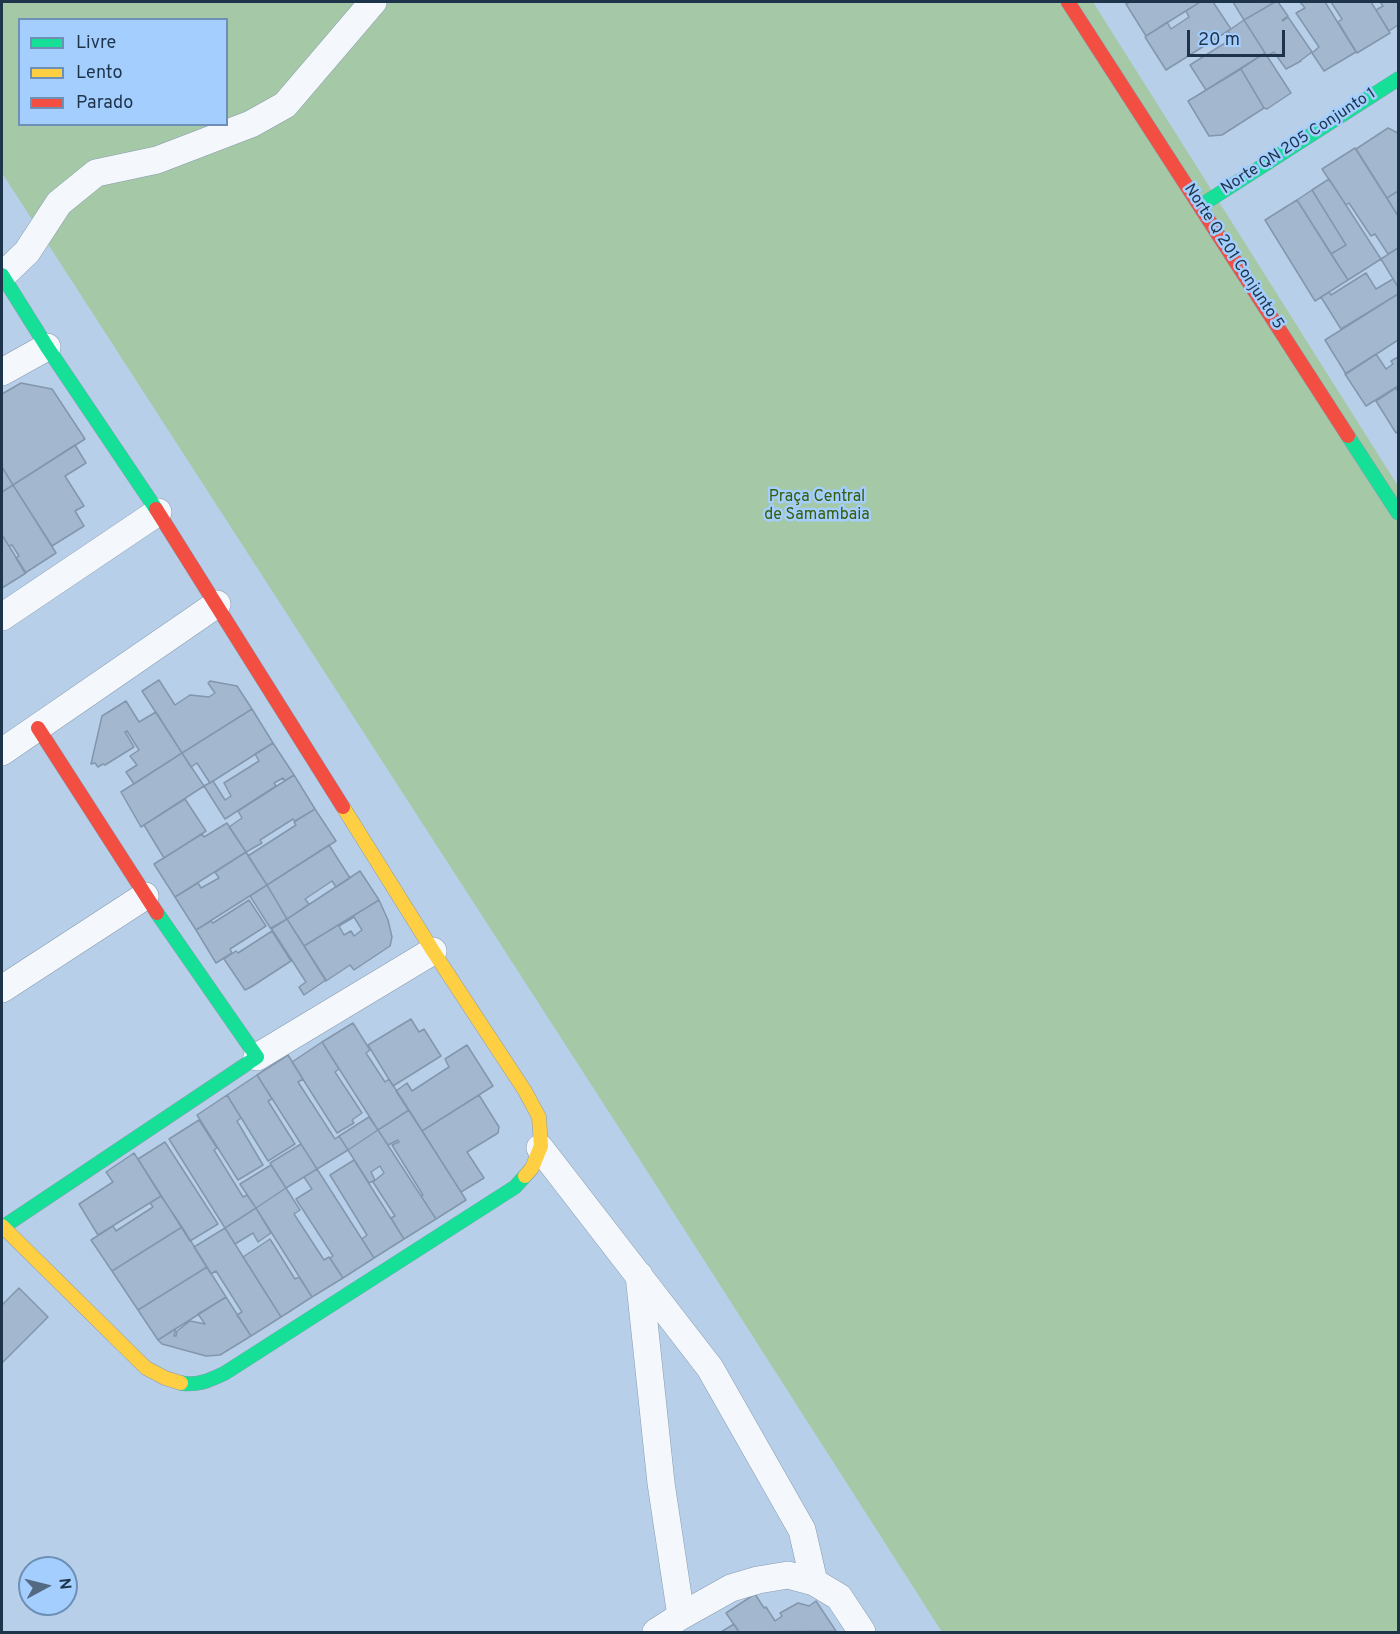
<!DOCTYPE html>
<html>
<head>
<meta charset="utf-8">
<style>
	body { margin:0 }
	#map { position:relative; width:1400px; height:1634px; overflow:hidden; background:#b8cfe9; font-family:Overpass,sans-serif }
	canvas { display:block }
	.frame { position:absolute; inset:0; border:3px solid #1e344b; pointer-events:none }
	.legend { position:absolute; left:18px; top:18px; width:210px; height:108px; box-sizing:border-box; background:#a3cefe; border:2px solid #6e90b6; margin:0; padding:8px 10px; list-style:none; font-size:18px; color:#1e344b }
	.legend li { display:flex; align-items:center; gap:12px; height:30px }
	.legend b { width:30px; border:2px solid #6e90b6 }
	.north { position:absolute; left:18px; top:1556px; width:60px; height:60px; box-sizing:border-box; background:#a3cefe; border:2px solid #6e90b6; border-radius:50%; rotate:83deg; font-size:16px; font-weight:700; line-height:24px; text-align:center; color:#1e344b }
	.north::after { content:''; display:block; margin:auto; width:21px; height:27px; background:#546a82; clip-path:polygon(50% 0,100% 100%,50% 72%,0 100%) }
	.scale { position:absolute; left:1187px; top:30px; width:98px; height:27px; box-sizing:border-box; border:3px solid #1e344b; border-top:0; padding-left:8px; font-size:18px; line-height:21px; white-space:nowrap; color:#1e344b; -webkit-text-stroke:4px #a3cefe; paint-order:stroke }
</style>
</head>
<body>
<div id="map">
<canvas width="1400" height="1634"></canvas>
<div class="frame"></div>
<ul class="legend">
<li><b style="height:8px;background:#16e098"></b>Livre</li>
<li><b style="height:8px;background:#ffcf43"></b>Lento</li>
<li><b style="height:8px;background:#f24e42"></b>Parado</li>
</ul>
<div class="north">N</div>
<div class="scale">20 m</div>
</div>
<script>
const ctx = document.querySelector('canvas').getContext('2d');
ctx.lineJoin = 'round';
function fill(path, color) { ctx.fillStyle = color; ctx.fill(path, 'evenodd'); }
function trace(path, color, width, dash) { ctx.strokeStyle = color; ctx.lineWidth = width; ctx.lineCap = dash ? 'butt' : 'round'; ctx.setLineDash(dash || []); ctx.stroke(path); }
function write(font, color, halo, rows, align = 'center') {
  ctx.font = font + ' Overpass,sans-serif'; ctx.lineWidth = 5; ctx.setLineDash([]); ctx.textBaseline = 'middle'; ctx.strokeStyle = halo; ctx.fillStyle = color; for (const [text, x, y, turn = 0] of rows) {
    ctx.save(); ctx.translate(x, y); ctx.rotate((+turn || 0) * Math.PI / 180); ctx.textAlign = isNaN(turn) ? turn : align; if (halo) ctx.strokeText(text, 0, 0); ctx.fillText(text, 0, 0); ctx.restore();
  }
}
const green = new Path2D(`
	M2,2H1093L1398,486V1632H942L638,1157L2,173ZM20,20H226V124H20Z`);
const building = new Path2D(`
	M1130,2H1200L1146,36L1126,4Z
	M1200,2H1213L1231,29L1166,70L1145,37L1167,22L1171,29L1189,17L1186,11Z
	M1233,2H1275L1244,20Z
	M1275,2H1278L1288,16L1282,20L1283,21L1288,17L1312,52L1300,61H1301L1286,69L1274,52L1267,56L1244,20Z
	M1300,2H1325L1356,52L1324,71L1312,53L1319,47L1296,13L1305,8Z
	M1331,2H1371L1390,33L1357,53L1338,22L1342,19Z
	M1380,2H1398V25L1389,31L1376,10L1383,6Z
	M1244,20L1265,53L1206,90L1190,65L1233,38L1228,31Z
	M1265,53L1291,93L1267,109L1264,108L1241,69Z
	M1241,69L1264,108L1222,135L1209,136L1188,101Z
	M1388,128L1398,133V191L1387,198L1356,149Z
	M1355,148L1398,216V248L1388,254L1375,234L1371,236L1349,203L1346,205L1322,169Z
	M1329,179L1381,259L1348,280L1331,254L1346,245L1312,190Z
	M1312,190L1346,245L1331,254L1297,200Z
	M1398,191V216L1387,198Z
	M1297,200L1348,280L1315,301L1265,220Z
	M1398,248V287L1381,259Z
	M1366,273L1376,289L1393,279L1398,287V294L1341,329L1321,297L1329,292L1331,295Z
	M1398,294V340L1346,374L1325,340Z
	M1376,354L1386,369L1393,364L1391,361L1398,357V386L1366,406L1345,374Z
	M21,383L52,389L85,439L13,485L2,467V394Z
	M1396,388L1398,392V431L1396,433L1376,401Z
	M75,445L86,463L65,476L84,506L75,511L84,526L52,546L13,485Z
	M2,467L13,485L2,492Z
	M13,485L56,553L25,573L16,558L19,556L12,545L9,546L2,535V492Z
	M2,535L26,573L2,588Z
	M159,680L175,705L190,695L209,697L215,693L208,683L210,681L237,686L252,709L182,753L142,691Z
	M126,701L139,722L156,712L182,753L134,784L126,772L137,765L130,756L139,750L127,731L125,732L134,747L105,765L103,764L98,767L95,763L91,764L102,716Z
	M252,709L273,743L210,783L197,763L191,767L182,753Z
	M273,743L294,775L285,781L283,778L274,783L276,786L225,819L204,786L213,781L225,800L231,796L224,783L259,761L255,754Z
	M182,753L204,786L141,827L121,792Z
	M294,775L315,809L295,821L293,819L260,840L262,843L246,852L229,827L242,818L238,811Z
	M185,799L206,831L164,858L144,825Z
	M315,809L336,841L267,885L248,856L296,825L294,822Z
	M227,823L246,852L175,897L154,864L202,834L204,837Z
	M329,845L350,878L336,887L332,881L305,899L309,904L287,919L267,885Z
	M246,852L267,885L196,930L175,897L198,883L201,888L219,878L215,872Z
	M360,871L379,900L304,946L287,919Z
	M267,885L287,919L271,929L250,896Z
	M249,900L266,926L230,949L232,953L216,963L196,930L211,921L213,923Z
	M379,900L388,920L392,937L390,946L354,970L350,965L326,981L304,946ZM354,917L362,930L354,936L351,931L344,935L339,926Z
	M287,919L326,980L304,995L299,987L306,982L271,928Z
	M272,931L291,961L251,987L245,990L224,959L236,951L238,953Z
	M411,1019L419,1032L424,1029L441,1056L393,1086L368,1045Z
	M353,1023L370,1050L366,1053L385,1082L389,1079L409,1110L378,1130L322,1042Z
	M322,1042L339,1069L335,1072L362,1113L352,1120L354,1123L337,1133L292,1062Z
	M467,1045L493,1086L422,1131L396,1091L407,1083L412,1091L449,1067L445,1059Z
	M288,1055L303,1079L298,1082L335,1139L339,1136L348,1150L317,1169L257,1075Z
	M257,1075L272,1099L268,1101L295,1144L268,1161L227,1095Z
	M227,1095L241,1118L237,1121L263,1165L238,1180L197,1115Z
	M479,1095L499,1127L498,1133L467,1152L484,1178L461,1192L422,1131Z
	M409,1110L466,1200L436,1219L421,1196L423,1195L392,1145L399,1142L398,1140L388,1145L378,1130Z
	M369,1117L378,1130L348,1150L339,1136Z
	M199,1120L217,1148L214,1150L243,1197L247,1195L256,1208L225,1228L169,1139Z
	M378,1130L436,1219L404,1239L391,1218L395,1216L373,1182L384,1173L380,1166L371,1172L375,1180L369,1183L348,1150Z
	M165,1142L218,1224L190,1241L138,1159Z
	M301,1144L317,1169L286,1188L270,1163Z
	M134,1153L161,1196L98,1235L79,1204L113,1182L106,1172Z
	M354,1160L404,1239L374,1258L362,1239L367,1235L330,1175Z
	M271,1165L286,1188L256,1208L240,1184Z
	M317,1169L374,1258L343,1278L330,1258L333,1256L296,1199L312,1189L304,1177Z
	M286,1188L300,1210L294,1214L324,1260L329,1257L343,1278L312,1297L256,1208Z
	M161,1196L182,1227L112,1271L91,1240L113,1226L116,1231L153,1207L150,1203Z
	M256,1208L271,1233L258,1242L253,1233L235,1244L225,1228Z
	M182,1227L207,1267L138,1310L112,1271Z
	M225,1228L281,1317L251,1336L237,1315L242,1312L216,1271L211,1274L194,1247Z
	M270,1239L295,1279L299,1277L312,1297L281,1317L243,1257Z
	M207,1267L226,1297L158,1340L138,1310Z
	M19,1288L48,1317L2,1363V1305Z
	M226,1297L251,1336L220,1355L206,1356L162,1344L158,1340L176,1328L174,1336H176L177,1331L190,1321L205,1324L198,1314Z
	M755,1594L764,1608L766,1607L775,1621L782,1616L780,1613L798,1603L809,1606L816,1601L836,1631L739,1632L726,1613Z
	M734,1624L739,1632H721Z`);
const street = new Path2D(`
	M2,276L27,252L59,203L96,173L157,160L251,124L285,105L373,2
	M2,372L47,347
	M2,617L158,512
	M2,752L217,604
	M2,989L145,896
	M257,1057L433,951
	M540,1148L710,1368L802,1530L814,1582
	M639,1275L661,1483L681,1616
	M656,1632L681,1616L731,1588L758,1580L788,1575L814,1582L839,1597L862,1632`);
const fast = new Path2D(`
	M1200,206L1398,79
	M2,275L47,347L156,509
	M1348,436L1398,513
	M3,1227L257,1057L157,913
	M181,1383C198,1386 210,1380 225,1373L515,1187L525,1176`);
const slow = new Path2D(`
	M343,807L433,951L525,1091L539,1117L541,1146L532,1168L525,1176
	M2,1226L146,1368L165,1378L181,1383`);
const jam = new Path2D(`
	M1068,2L1348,436
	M156,509L343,807
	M38,728L157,913`);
const streetNames = [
	["Norte QN 205 Conjunto 1",1299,142,-33],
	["Norte Q 201 Conjunto 5",1233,257,57]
];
const parkNames = [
	["Praça Central",817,498],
	["de Samambaia",817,516]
];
fill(green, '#a5c8a6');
fill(building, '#a3b8cf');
trace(building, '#8296ac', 1.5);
trace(street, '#879bb1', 28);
trace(fast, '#879bb1', 15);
trace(slow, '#879bb1', 15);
trace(jam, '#879bb1', 15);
trace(street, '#f4f8fc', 27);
trace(fast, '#16e098', 14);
trace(slow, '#ffcf43', 14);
trace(jam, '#f24e42', 14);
write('16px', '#1e344b', '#a3cefe', streetNames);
write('16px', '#375d03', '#a3cefe', parkNames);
</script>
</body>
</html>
